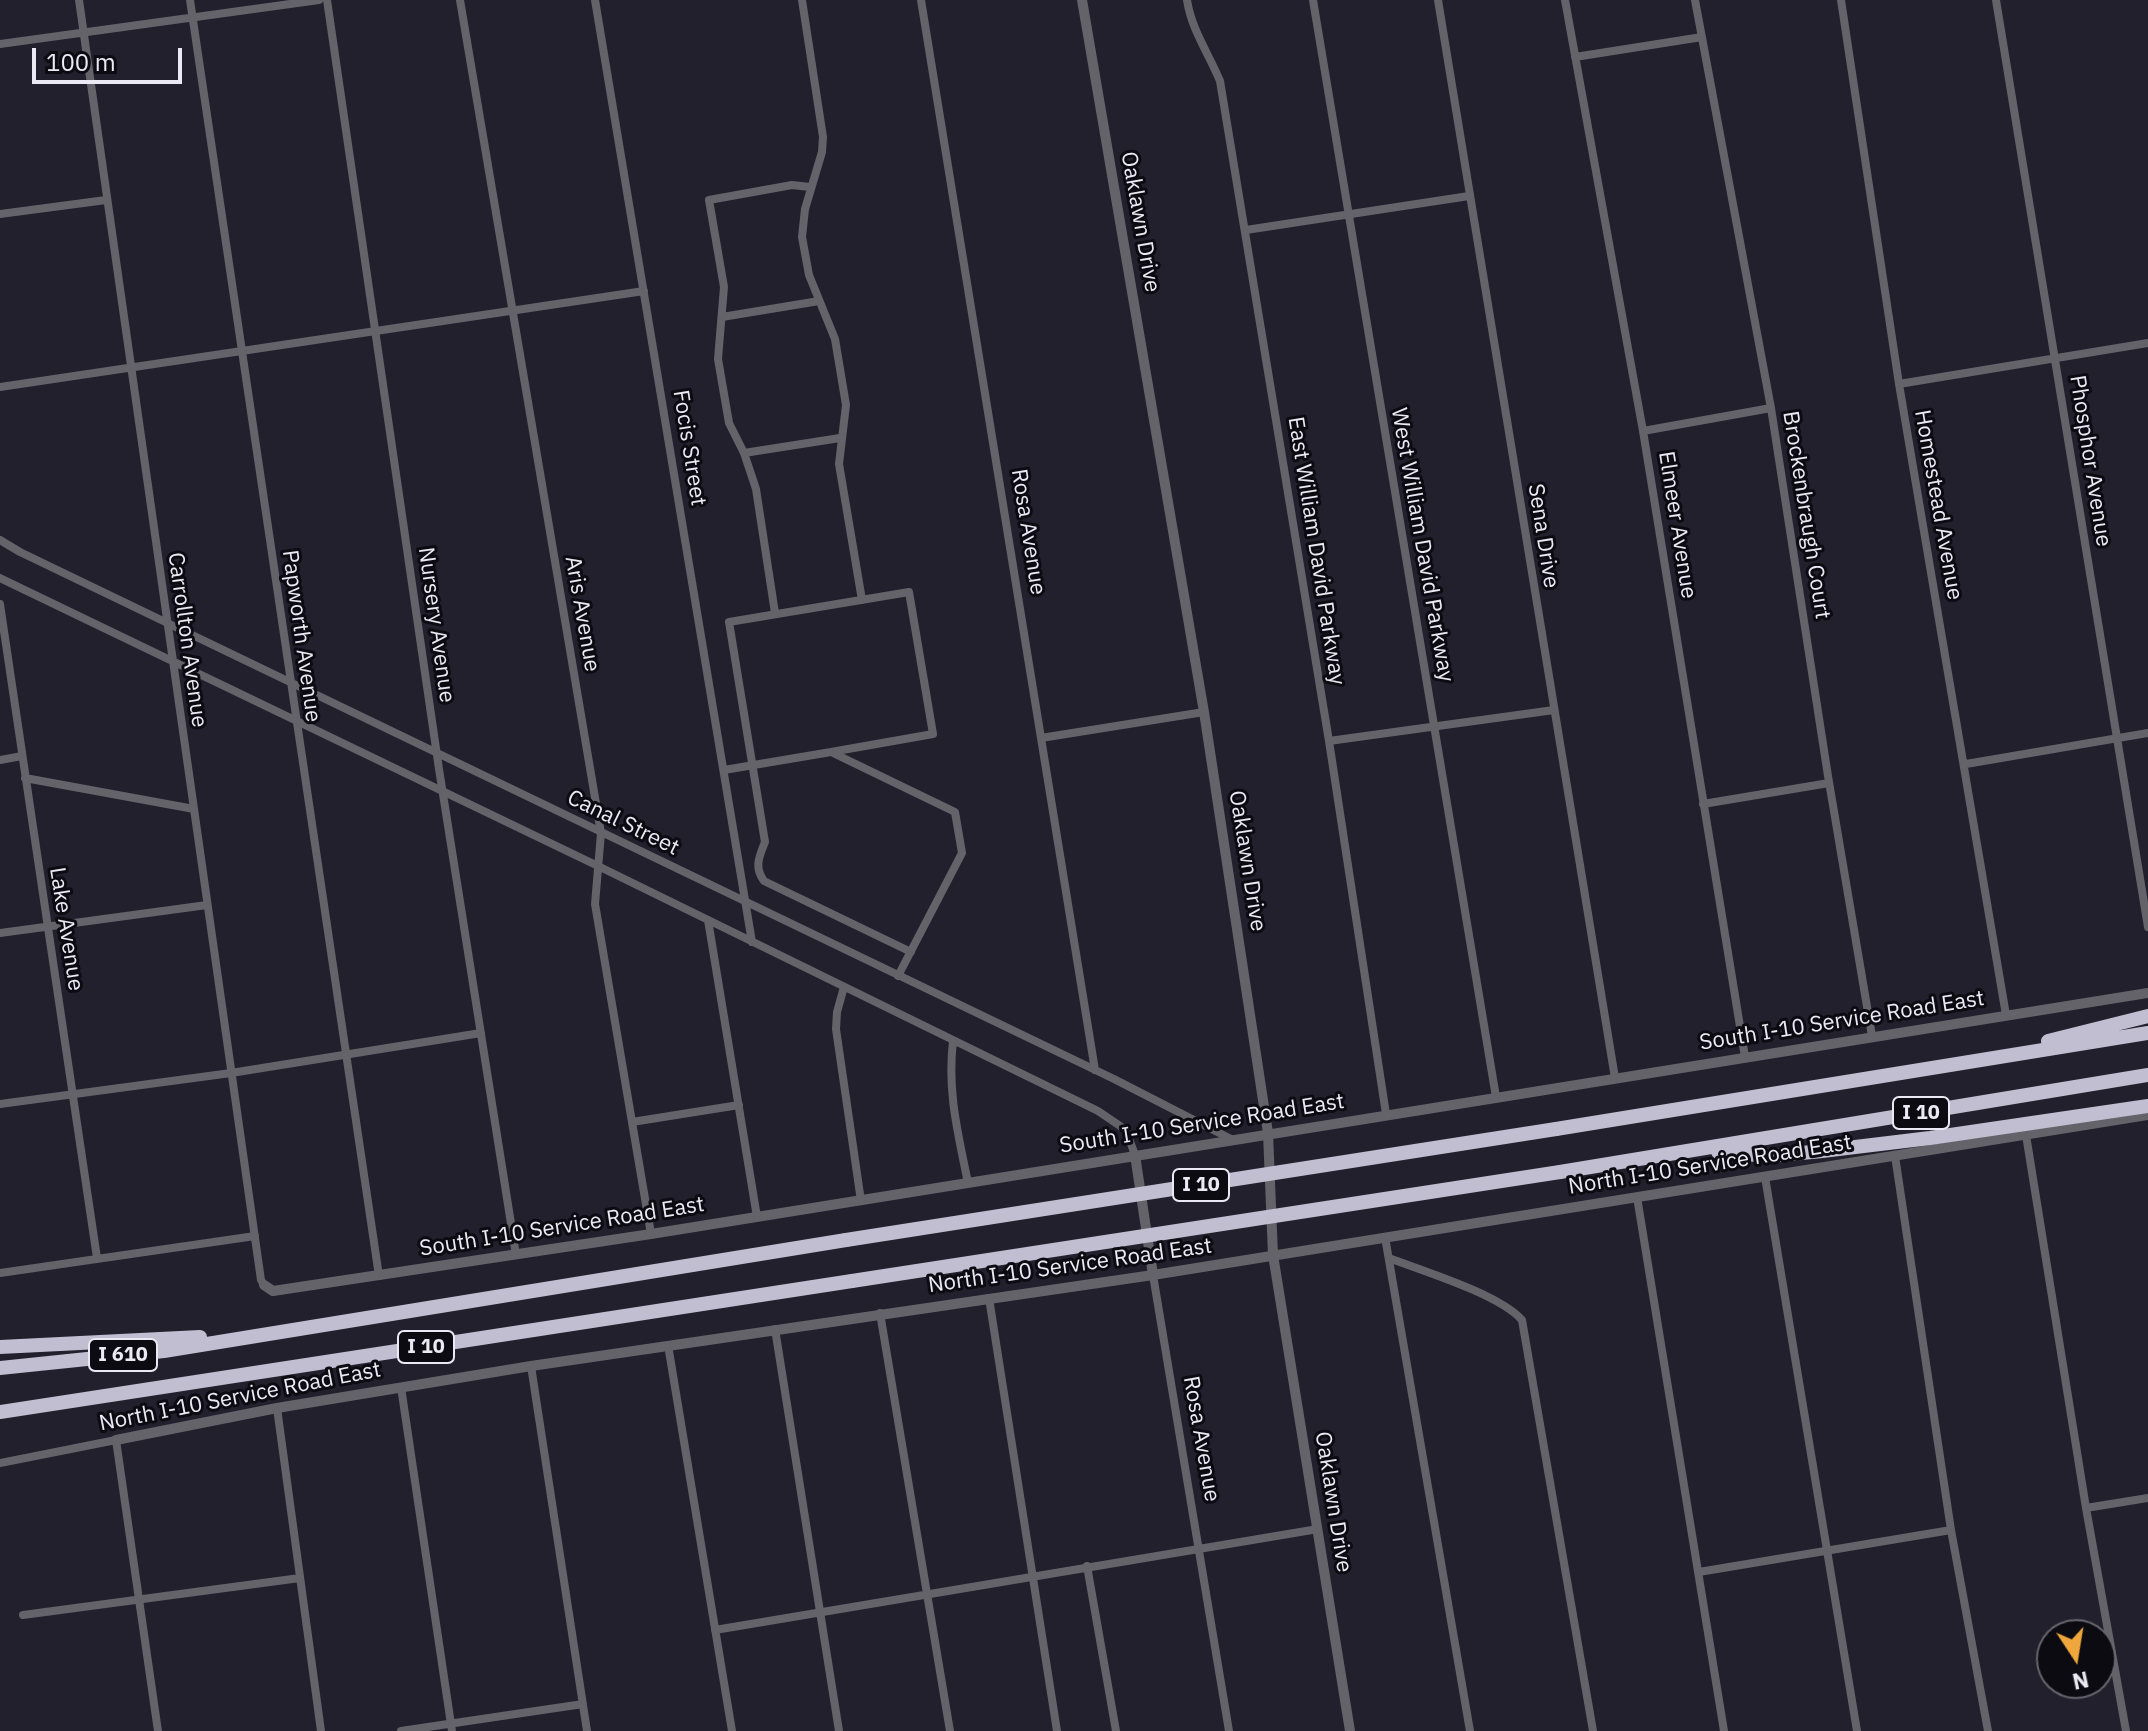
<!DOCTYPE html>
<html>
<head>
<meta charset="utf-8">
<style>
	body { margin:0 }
	#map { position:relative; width:2148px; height:1731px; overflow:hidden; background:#22202d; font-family:"IBM Plex Sans",sans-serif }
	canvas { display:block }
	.north { position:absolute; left:2036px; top:1619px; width:80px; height:80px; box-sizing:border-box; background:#0c0b11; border:2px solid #65646c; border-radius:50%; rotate:168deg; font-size:22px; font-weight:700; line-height:32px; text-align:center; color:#ebeaf4 }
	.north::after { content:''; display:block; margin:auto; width:28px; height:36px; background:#efa73d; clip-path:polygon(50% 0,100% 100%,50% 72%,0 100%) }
	.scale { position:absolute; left:32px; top:48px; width:150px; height:36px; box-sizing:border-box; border:4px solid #ebeaf4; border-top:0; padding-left:10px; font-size:24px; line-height:28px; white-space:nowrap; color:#ebeaf4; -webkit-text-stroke:6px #0c0b11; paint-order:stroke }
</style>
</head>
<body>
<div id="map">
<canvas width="2148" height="1731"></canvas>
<div class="north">N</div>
<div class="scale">100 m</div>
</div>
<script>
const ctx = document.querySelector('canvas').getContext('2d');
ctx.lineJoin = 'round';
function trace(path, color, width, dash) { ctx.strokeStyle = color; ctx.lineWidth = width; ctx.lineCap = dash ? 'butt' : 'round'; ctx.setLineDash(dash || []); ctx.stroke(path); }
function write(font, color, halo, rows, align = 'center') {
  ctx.font = font + ' "IBM Plex Sans",sans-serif'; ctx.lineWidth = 6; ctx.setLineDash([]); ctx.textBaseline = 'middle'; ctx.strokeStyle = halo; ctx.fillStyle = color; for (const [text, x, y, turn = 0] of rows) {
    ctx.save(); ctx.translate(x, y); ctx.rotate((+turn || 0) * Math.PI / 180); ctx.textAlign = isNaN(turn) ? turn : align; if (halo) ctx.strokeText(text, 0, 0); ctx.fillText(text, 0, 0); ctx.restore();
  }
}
const minor = new Path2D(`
	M79,0L261,1280L264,1285
	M190,0L379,1276
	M327,0L439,769L516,1255
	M460,0L601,833L595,904L651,1234
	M595,0L752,942
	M802,0L823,137L822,152L805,209L802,237L809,275L835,339L846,405L839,464L862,600
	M921,0L1095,1070
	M1187,0C1192,31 1208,52 1220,81L1329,741L1386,1114
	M1313,0L1496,1097
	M1438,0L1615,1078
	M1565,0L1643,431L1745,1057
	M1695,0L1771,408L1828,776L1872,1036
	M1841,0L1899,384L2006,1015
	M1996,0L2148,927
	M0,44L319,0
	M1575,57L1702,37
	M0,214L106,200
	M1246,230L1469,196
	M722,317L819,301
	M1899,384L2148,343
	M0,387L644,291
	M1643,431L1771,408
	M744,453L840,438
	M0,540L20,552L1114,1079L1231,1139
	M0,578L598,866L1098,1111L1126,1130L1135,1155
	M0,604L97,1258
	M775,613L756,489L744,453L729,423L718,359L724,287L709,200L792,185L810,187
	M1041,738L1204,712
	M1329,741L1554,710
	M831,752L933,734L909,592L729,622L765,842C759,857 754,867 764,881L911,952
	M0,760L22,756
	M1966,764L2148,733
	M724,770L831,752L955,812L962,853L898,976
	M25,778L194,809
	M1703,804L1829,783
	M708,920L757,1217
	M0,933L207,905
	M844,987L837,1012L836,1029L861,1201
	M953,1041C947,1092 958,1133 968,1183
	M0,1104L231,1073L481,1033
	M632,1122L739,1105
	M2026,1135L2086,1508L2126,1731
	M1895,1156L1951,1530L1988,1731
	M1765,1177L1857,1731
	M1637,1197L1724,1731
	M1385,1237L1470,1731
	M1389,1258C1423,1271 1499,1294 1522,1320L1593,1731
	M0,1273L255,1236
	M1153,1275L1229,1731
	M989,1298L1057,1731
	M880,1313L950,1731
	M775,1329L839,1731
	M668,1345L732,1731
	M531,1366L587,1731
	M401,1387L452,1731
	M277,1408L321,1731
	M0,1463L116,1440L158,1731
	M2086,1508L2148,1498
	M1087,1566L1116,1731
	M1699,1572L1951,1530
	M23,1615L300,1578
	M715,1630L1318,1529
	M401,1731L583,1704`);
const tertiary = new Path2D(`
	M1082,0L1204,712L1268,1133L1273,1255L1350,1731
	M1135,1155L1153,1275
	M264,1285L273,1291L651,1234L2148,993
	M116,1440L277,1408L531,1366L1153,1275L2148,1115`);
const motorway = new Path2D(`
	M2048,1041L2148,1016
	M1556,1129L2148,1033
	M1718,1152L1770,1156L1822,1151L1930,1138L2148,1106
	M1560,1172L2148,1075
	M0,1347L200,1337
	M0,1368L164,1351L846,1240
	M0,1412L852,1281`);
const motorwayBridge = new Path2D(`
	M846,1240L1556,1129
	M852,1281L1560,1172`);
const shields = [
	[1921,1113,56],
	[1201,1185,56],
	[426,1347,56],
	[123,1355,68]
];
const shieldNames = [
	["I 10",1921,1113],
	["I 10",1201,1185],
	["I 10",426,1347],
	["I 610",123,1355]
];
const streetNames = [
	["Oaklawn Drive",1140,222,80],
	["Focis Street",689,448,81],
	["Phosphor Avenue",2090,461,81],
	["Homestead Avenue",1938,505,80],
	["Brockenbraugh Court",1806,515,81],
	["Elmeer Avenue",1677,525,81],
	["Rosa Avenue",1028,532,81],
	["Sena Drive",1543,536,81],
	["West William David Parkway",1422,545,80],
	["East William David Parkway",1316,551,81],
	["Aris Avenue",582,614,80],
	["Nursery Avenue",436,625,82],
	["Papworth Avenue",301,636,82],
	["Carrollton Avenue",187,640,82],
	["Canal Street",623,823,26],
	["Oaklawn Drive",1247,861,81],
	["Lake Avenue",66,929,81],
	["South I-10 Service Road East",1842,1021,-9],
	["South I-10 Service Road East",1202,1124,-9],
	["North I-10 Service Road East",1710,1165,-9],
	["South I-10 Service Road East",562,1227,-9],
	["North I-10 Service Road East",1070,1266,-8],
	["North I-10 Service Road East",240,1397,-11],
	["Rosa Avenue",1201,1439,80],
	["Oaklawn Drive",1333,1502,81]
];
trace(minor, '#64636a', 8);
trace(tertiary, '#64636a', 10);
trace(motorway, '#c0bed0', 14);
trace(motorwayBridge, '#c0bed0', 14);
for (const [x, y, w] of shields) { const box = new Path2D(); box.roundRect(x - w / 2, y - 16, w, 32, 6); ctx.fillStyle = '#0c0b11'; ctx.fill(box); trace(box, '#ebeaf4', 2); }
write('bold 20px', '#ebeaf4', null, shieldNames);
write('22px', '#ebeaf4', '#0c0b11', streetNames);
</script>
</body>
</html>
